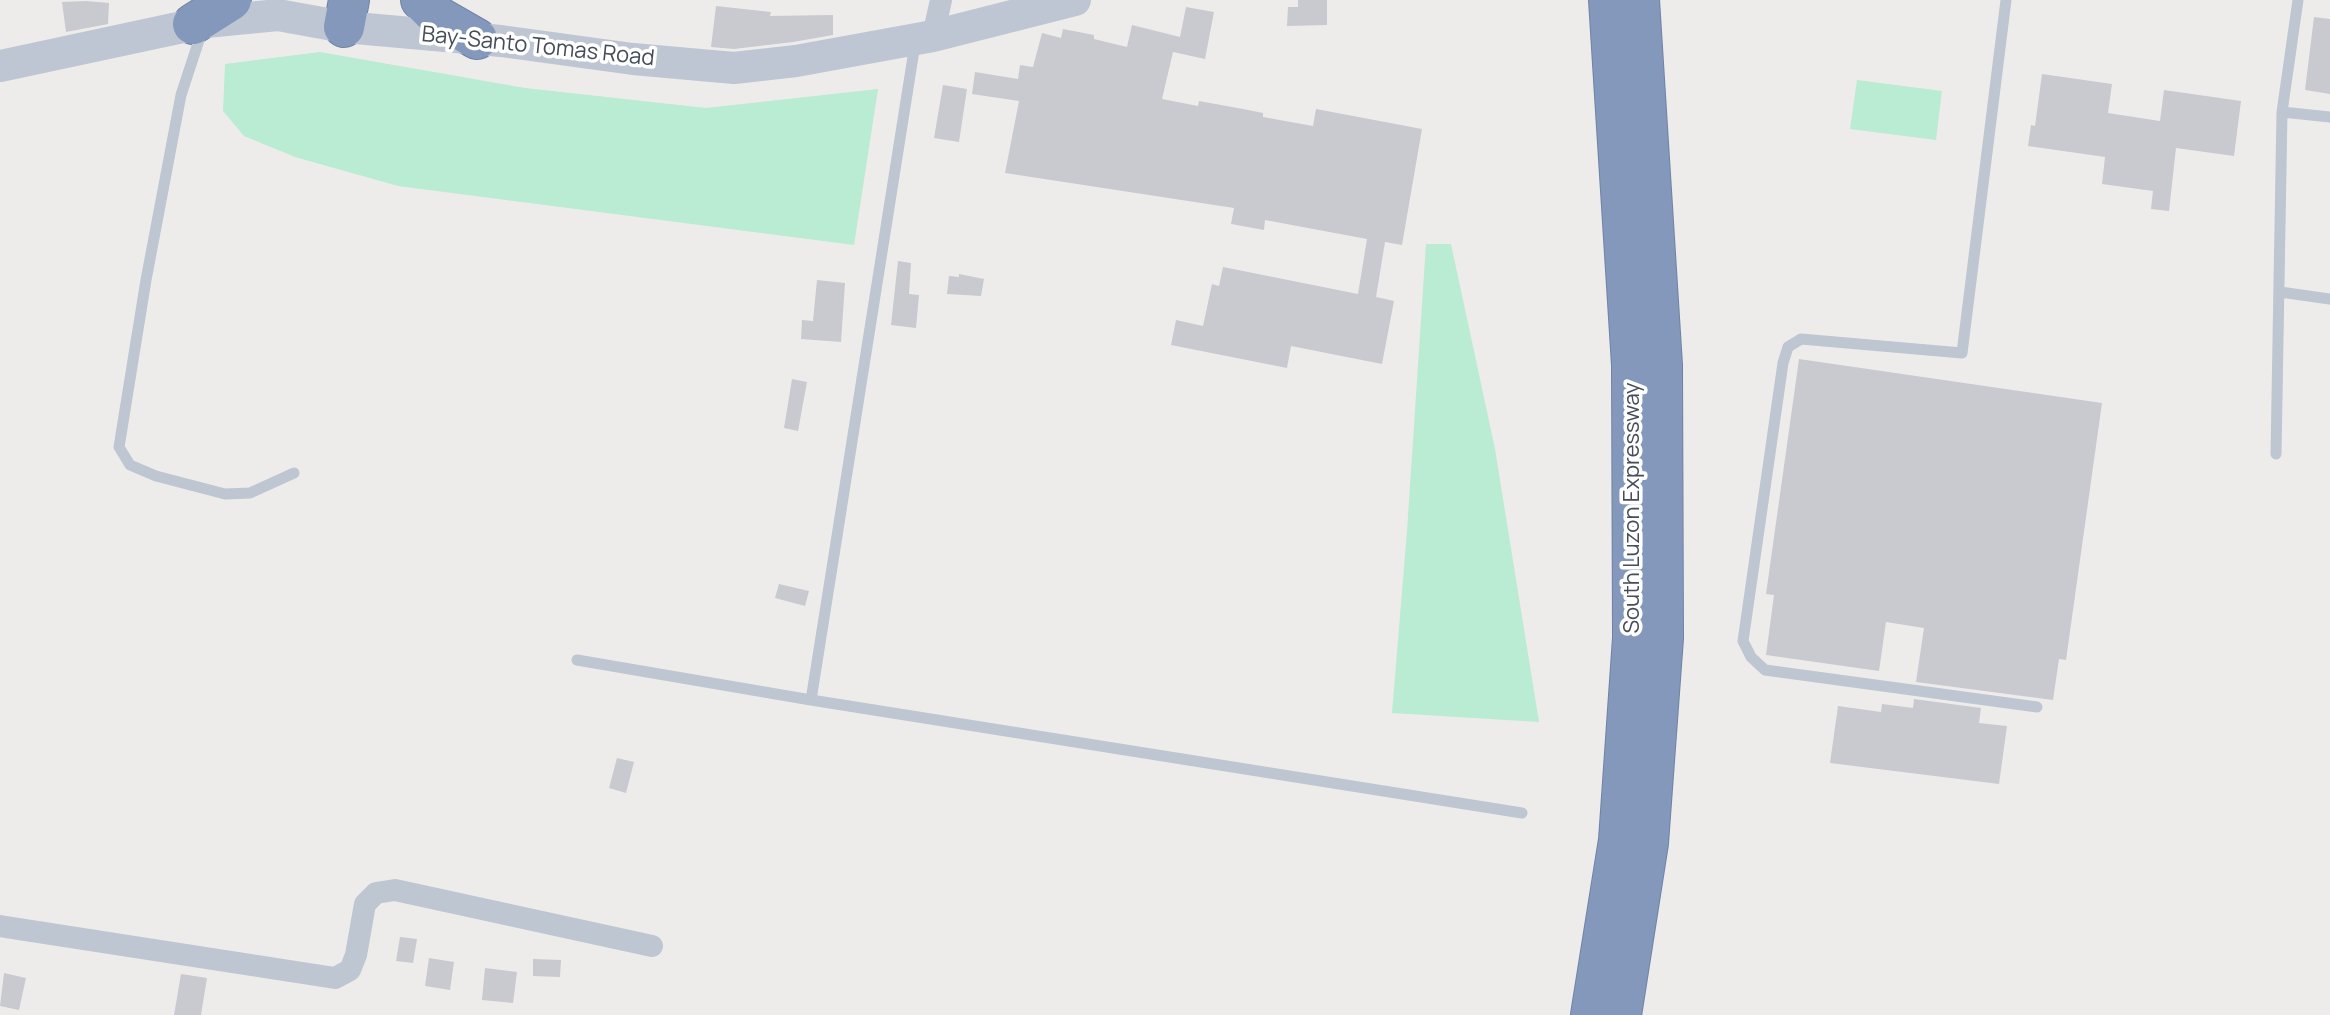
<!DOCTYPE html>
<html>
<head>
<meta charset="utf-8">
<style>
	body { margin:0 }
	canvas { display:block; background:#eeebeb }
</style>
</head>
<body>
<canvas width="2330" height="1015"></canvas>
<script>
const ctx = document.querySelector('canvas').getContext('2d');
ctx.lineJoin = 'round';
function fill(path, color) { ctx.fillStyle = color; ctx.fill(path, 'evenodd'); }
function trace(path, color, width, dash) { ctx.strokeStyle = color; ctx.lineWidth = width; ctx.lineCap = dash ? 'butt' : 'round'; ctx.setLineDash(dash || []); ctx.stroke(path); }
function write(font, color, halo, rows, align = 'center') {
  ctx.font = font + ' Manrope,sans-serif'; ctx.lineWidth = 7; ctx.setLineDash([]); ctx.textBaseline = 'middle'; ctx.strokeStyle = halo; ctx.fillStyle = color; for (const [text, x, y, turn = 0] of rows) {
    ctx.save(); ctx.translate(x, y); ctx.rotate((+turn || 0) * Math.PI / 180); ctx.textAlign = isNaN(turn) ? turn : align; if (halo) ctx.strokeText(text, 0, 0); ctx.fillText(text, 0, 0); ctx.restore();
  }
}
const green = new Path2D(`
	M320,52L525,88L706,108L878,89L854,245L398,186L295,157L244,136L223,111L225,64Z
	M1857,80L1942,91L1936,140L1850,129Z
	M1426,244H1451L1495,449L1539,722L1392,713L1407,531Z`);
const building = new Path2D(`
	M1298,0H1327V25L1287,26L1288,7H1298Z
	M86,1L109,3L108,24L66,32L62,2Z
	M716,6L771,12L770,16L833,15V35L793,42L734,49L711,47Z
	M1186,7L1214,12L1205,59L1173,52L1162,99L1198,106L1199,101L1243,109L1263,113V117L1313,126L1316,109L1422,129L1402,245L1385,242L1376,297L1394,301L1382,364L1291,346L1287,368L1171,345L1176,320L1203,326L1212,284L1219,286L1223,267L1358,294L1367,239L1265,220L1264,230L1231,224L1234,208L1005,173L1019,101L972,94L975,72L1018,79L1020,65L1033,67L1042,33L1061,38L1063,29L1094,35V39L1127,47L1132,25L1180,37Z
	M2314,17L2330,19V94L2305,90Z
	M2042,74L2112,84L2108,113L2160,121L2164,90L2241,101L2234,156L2176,148L2169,211L2151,209L2153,191L2102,184L2105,157L2028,146L2031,125L2035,126Z
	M943,85L967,89L959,142L934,138Z
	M898,261L911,263L909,294L919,295L916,328L891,325Z
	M959,274L984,279L981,296L947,294L949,276L959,277Z
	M817,280L845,283L841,342L801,339L802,320L813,321Z
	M1799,359L2102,403L2066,660L2059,659L2053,700L1916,682L1924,628L1886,622L1879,671L1766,655L1774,595L1766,594Z
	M792,379L807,382L798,431L784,428Z
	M779,584L809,591L805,606L775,598Z
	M1914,699L1981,708L1979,723L2007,726L1999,784L1830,763L1838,706L1881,712L1882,704L1913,708Z
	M617,758L634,762L626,793L609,788Z
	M400,937L417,939L413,963L396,961Z
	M429,958L454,962L450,990L425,986Z
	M533,959L561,960L560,977L533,976Z
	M485,968L517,972L513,1003L482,1000Z
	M4,973L26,978L19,1010L0,1006Z
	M181,974L207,978L201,1015H174Z`);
const lane = new Path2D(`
	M2006,0L1962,353L1801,339L1788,347L1783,363L1743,641L1751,657L1765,670L2037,707
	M202,31L181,95L146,280L119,447L130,465L156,476L225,494L250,493L294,473
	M915,44L811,700L1522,813
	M2282,112L2330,117
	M2280,292L2330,299
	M2276,454L2282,112L2298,0
	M577,660L811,700`);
const street = new Path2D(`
	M933,36L941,0
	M0,926L335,978L350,970L356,955L365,904L376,893L395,890L652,946`);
const secondary = new Path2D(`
	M0,66L206,22L278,15L344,27L501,41L633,59L734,68L796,61L933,36L1075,0`);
const highway = new Path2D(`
	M421,0L437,16L477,39
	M193,24L231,0
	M344,27L349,0
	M1591,1015L1619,840L1633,638L1632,365L1609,0
	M1621,1015L1648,843L1663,638L1662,365L1639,0`);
const streetNames = [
	["Bay-Santo Tomas Road",538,47,6],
	["South Luzon Expressway",1633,508,-90]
];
fill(green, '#b9ecd2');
fill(building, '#c8cad0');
trace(highway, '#6f83a6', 42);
trace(lane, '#bec6d1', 11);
trace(street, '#bec6d1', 22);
trace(secondary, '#bec6d4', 32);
trace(highway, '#8398ba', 40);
write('22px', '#444d58', '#fff', streetNames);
</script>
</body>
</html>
